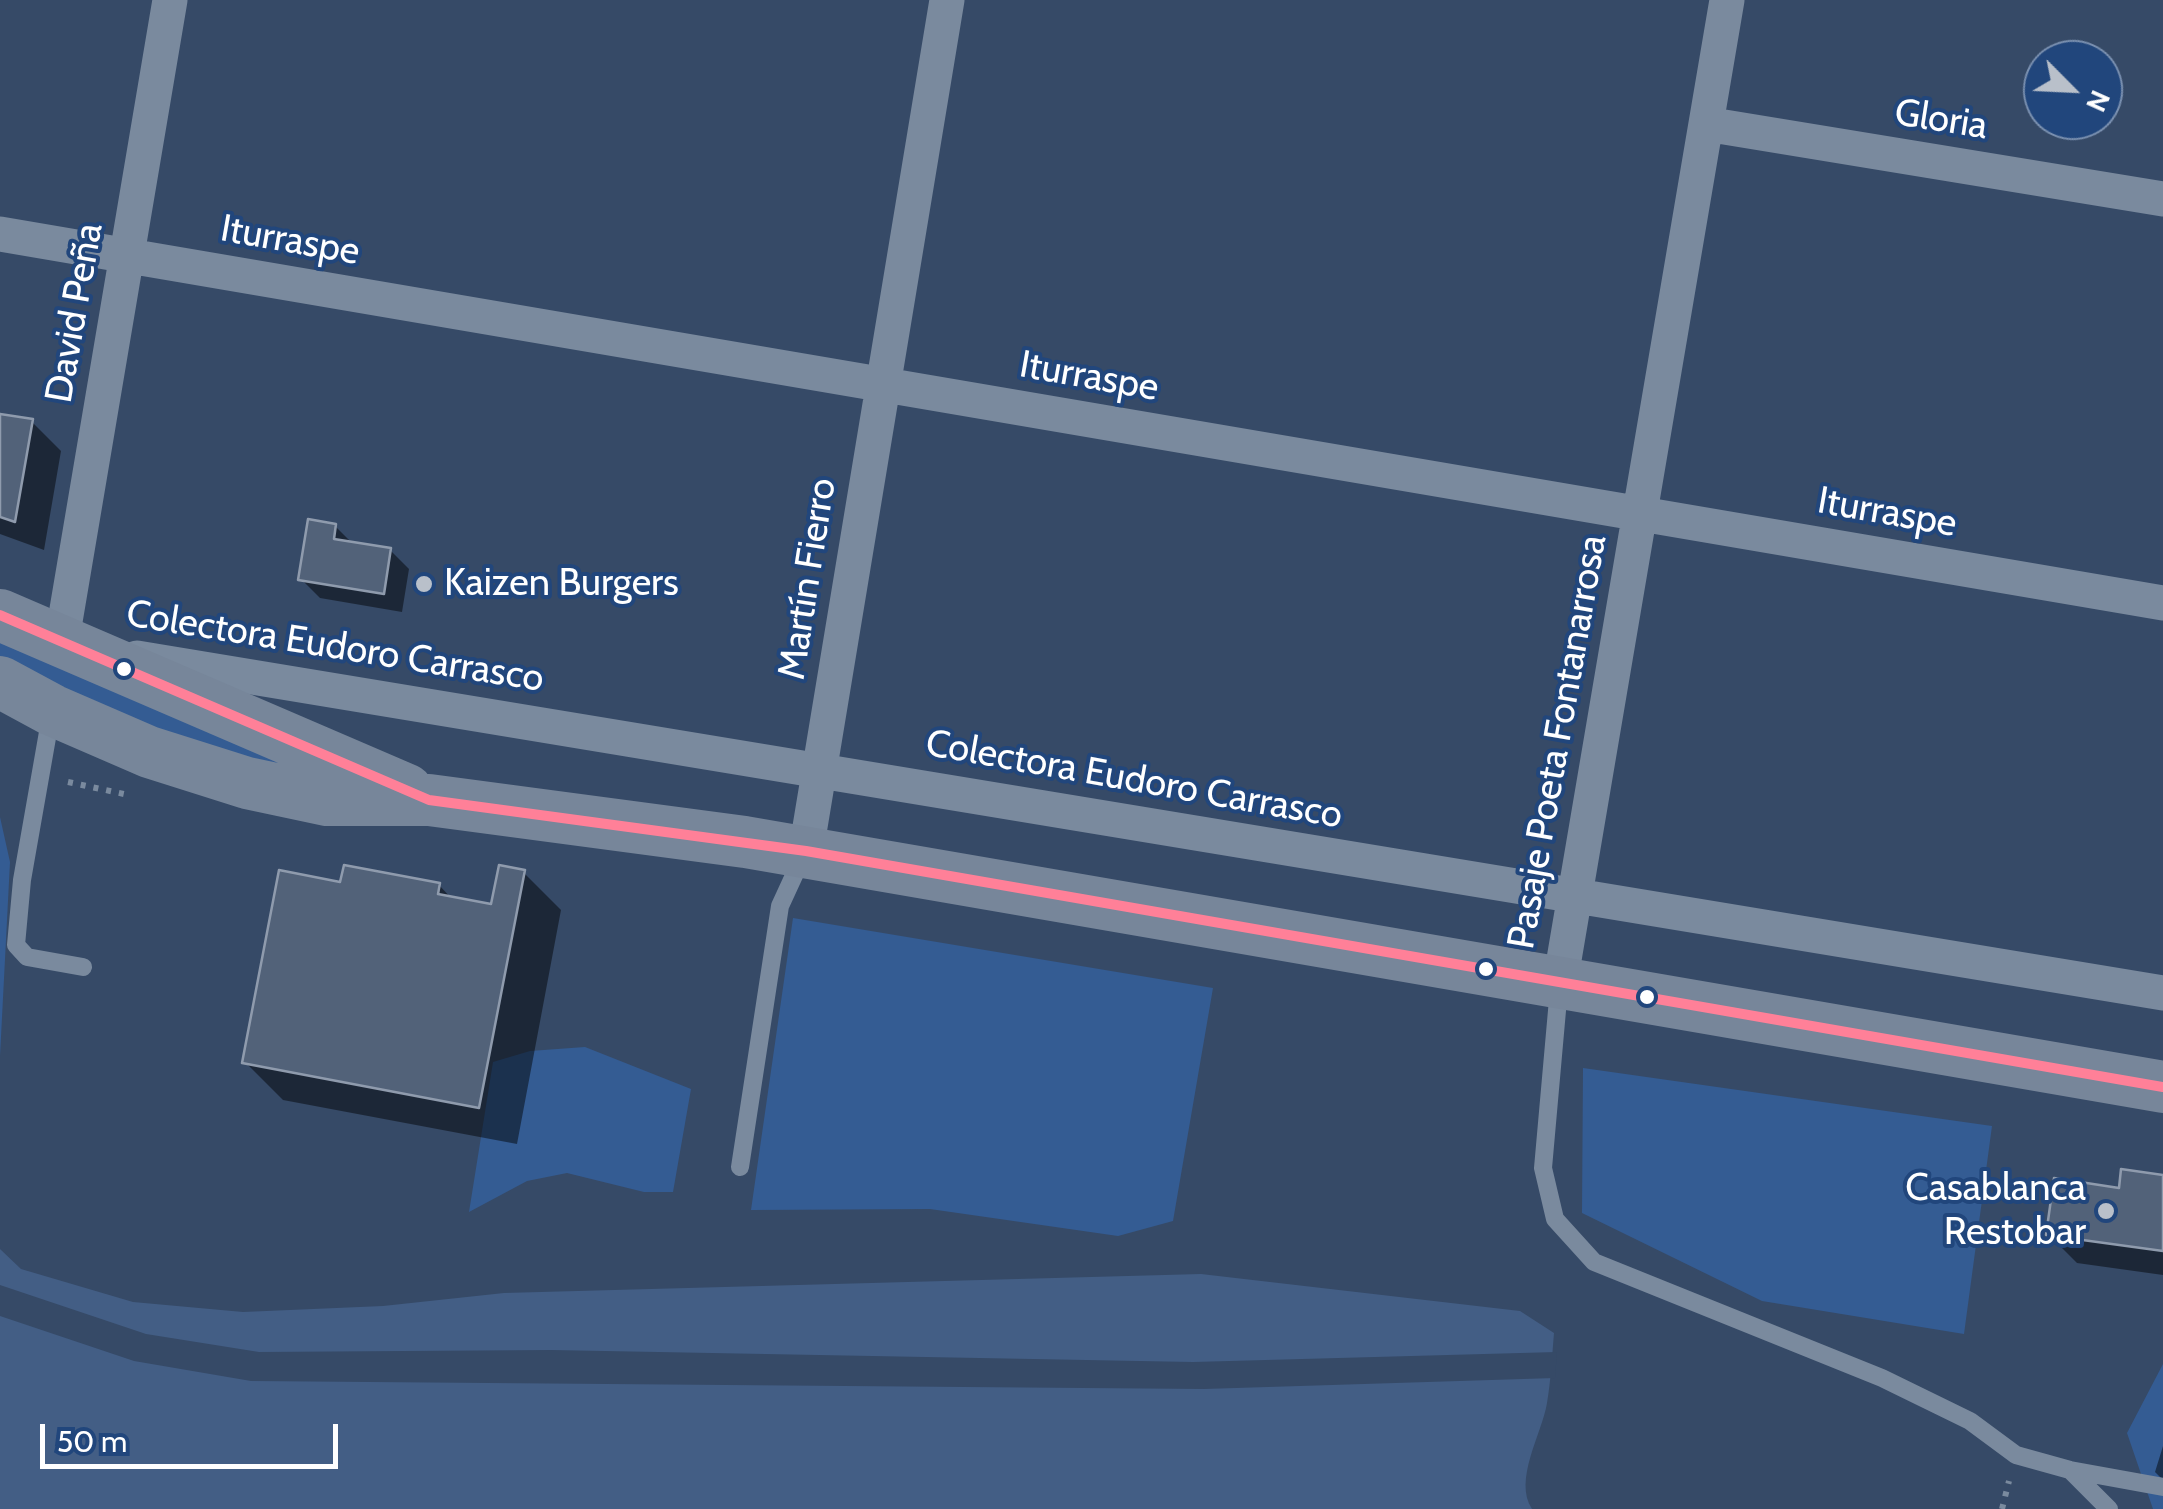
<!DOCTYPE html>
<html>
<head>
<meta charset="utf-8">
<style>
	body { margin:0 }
	#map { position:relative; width:2163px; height:1509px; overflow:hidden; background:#364a67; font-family:Cabin,sans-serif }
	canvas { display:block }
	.north { position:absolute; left:2023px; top:40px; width:100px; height:100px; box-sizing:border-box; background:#21467c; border:2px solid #7a90b0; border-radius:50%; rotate:114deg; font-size:28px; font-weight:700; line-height:40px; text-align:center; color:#fff }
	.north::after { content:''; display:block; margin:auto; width:35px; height:45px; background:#b9c0ca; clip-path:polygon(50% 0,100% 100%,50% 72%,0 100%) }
	.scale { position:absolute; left:40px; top:1424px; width:298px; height:45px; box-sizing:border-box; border:5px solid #fff; border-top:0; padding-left:12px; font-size:30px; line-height:35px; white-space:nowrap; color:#fff; -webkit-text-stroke:8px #21467c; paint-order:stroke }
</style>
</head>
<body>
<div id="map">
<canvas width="2163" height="1509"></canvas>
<div class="north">N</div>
<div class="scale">50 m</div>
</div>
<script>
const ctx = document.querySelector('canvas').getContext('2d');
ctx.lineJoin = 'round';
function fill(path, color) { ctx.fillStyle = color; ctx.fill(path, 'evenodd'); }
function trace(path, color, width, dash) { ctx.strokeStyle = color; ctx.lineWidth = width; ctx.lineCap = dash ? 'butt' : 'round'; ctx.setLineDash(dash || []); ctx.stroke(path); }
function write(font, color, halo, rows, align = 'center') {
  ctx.font = font + ' Cabin,sans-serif'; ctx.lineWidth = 8; ctx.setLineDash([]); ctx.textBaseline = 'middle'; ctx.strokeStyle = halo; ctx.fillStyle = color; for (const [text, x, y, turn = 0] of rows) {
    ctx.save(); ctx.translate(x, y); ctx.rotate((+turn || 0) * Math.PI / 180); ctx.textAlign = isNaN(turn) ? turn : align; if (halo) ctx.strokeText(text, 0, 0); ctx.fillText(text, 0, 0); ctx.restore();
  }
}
const green = new Path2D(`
	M0,631L307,766L231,764L0,665Z
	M0,817L10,862L0,1056Z
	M793,918L1213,988L1173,1221L1118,1236L930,1209L751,1210Z
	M585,1047L691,1089L673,1192H644L567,1173L527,1181L469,1212L493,1062L530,1051Z
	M1583,1068L1992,1126L1964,1334L1762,1301L1582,1213Z
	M2163,1364V1509H2153L2127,1433Z`);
const water = new Path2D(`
	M0,1249L21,1269L133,1302L243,1312L383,1306L504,1293L1201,1274L1520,1311L1554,1333C1552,1356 1551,1380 1547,1403C1542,1434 1513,1480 1532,1509H0Z`);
const pier = new Path2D(`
	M0,1285L146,1334L259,1352L551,1350L1193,1362L1557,1352L1555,1378L1204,1389L251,1381L134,1361L0,1316Z`);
const shadow = new Path2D(`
	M0,417L32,422L61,451L44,550L0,534Z
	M335,526L353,544L390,550L409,569L402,612L320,598L301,579Z
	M523,872L561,910L517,1144L283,1100L245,1062L342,885H439L453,900L493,907Z
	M2163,1178V1275L2077,1263L2048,1234L2121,1190Z
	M2163,1446V1480L2155,1472Z`);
const building = new Path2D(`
	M0,414L33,419L15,522L0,517Z
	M308,519L336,524L334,539L391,548L384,594L298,580Z
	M344,865L440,883L438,894L491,904L499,865L525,870L479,1108L242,1063L279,870L340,882Z
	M2121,1169L2163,1175V1251L2046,1235L2054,1178L2119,1188Z`);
const path = new Path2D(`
	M68,782L124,794
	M2002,1509L2009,1481`);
const service = new Path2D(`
	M51,715L22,880L16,945L27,957L83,967
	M1559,988L1543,1168L1555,1219L1594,1262L1882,1378L1970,1421L2016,1455L2070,1470L2163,1487
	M740,1167L780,906L803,856
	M2070,1470L2109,1509`);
const minor = new Path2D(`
	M1706,124L2163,199
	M0,234L2163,603
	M62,639L170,0
	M137,658L2163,993
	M806,851L947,0
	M1560,983L1727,0`);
const secondary = new Path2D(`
	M0,615L407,790
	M0,682L52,710L149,752L247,783L327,800H429L745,842L2163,1087`);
const bus1 = new Path2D(`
	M0,615L429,800L806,851L2163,1087`);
const markers = [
	[424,584,10,"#b9c0ca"],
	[124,669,9,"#fff"],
	[1486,969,9,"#fff"],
	[1647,997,9,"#fff"],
	[2106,1211,10,"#b9c0ca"]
];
const streetNames = [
	["Gloria",1941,120,9],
	["Iturraspe",290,241,10],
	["David Peña",75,313,-80],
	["Iturraspe",1089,377,10],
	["Iturraspe",1887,513,10],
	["Martín Fierro",808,579,-81],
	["Colectora Eudoro Carrasco",335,647,9],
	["Pasaje Poeta Fontanarrosa",1558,742,-80],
	["Colectora Eudoro Carrasco",1134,780,10]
];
const poiNames = [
	["Kaizen Burgers",444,584],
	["Casablanca",2086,1189,"right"],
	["Restobar",2086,1233,"right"]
];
fill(green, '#345c93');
fill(water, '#435e85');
fill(pier, '#364a67');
fill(shadow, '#0007');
fill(building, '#526279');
trace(building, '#8f9bad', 2.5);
trace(path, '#7a8a9e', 6, [5, 8]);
trace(service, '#7a8a9e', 18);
trace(minor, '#7a8a9e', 35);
trace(secondary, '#77869a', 52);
trace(bus1, '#ff8098', 10);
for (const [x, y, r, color] of markers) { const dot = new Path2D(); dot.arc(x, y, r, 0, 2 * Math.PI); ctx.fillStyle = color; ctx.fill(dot); trace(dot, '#21467c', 4); }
write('38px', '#fff', '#21467c', streetNames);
write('38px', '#fff', '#21467c', poiNames, 'left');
</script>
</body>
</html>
